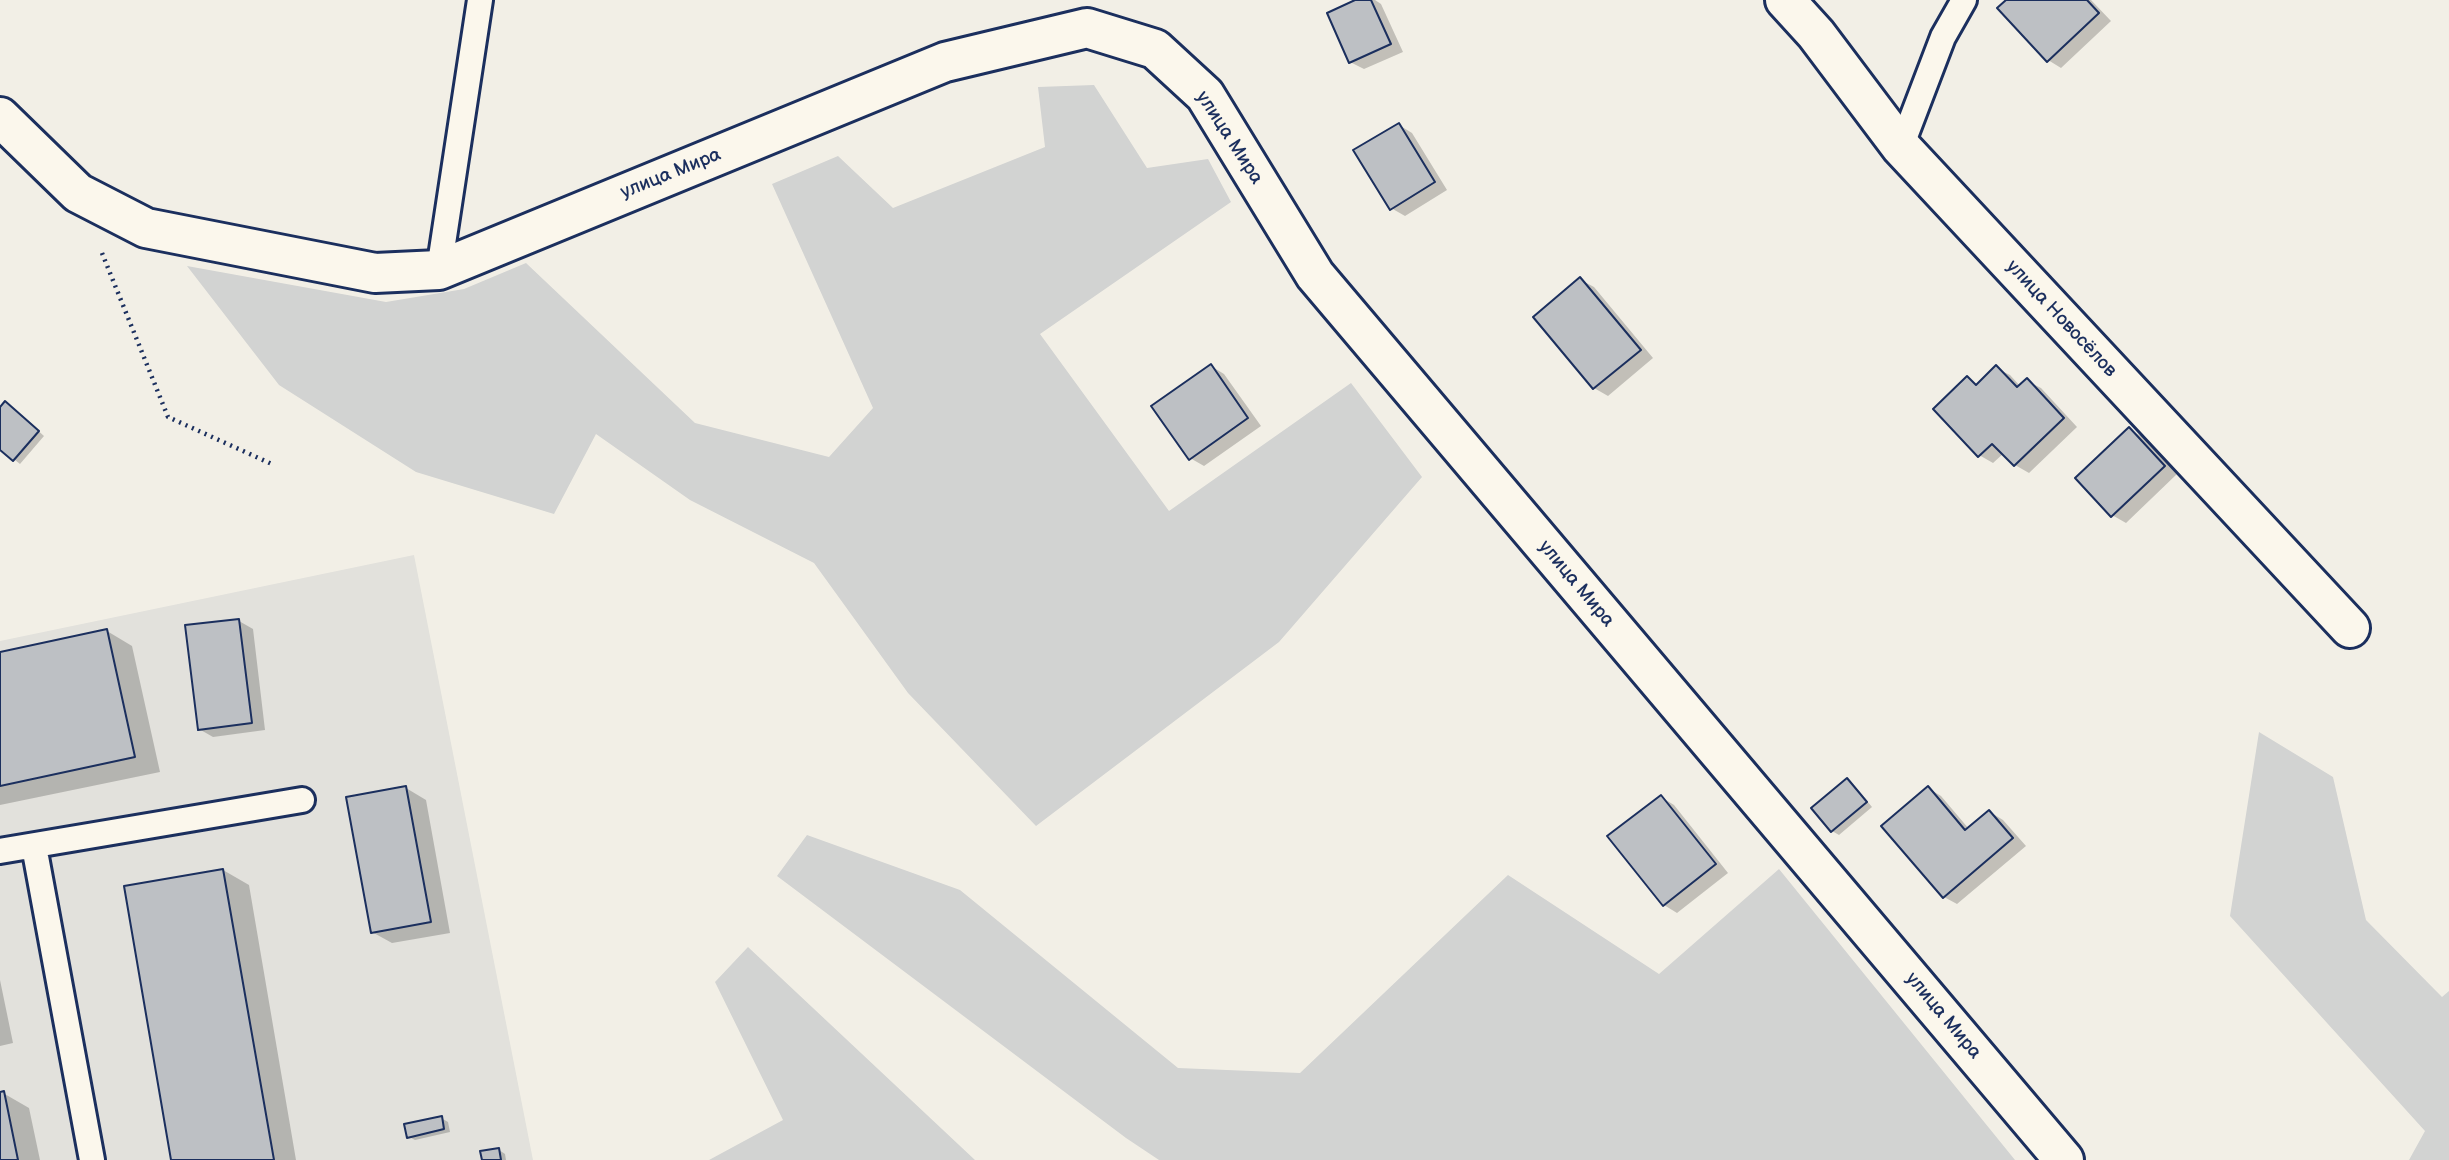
<!DOCTYPE html>
<html>
<head>
<meta charset="utf-8">
<style>
	body { margin:0 }
	canvas { display:block; background:#f2efe6 }
</style>
</head>
<body>
<canvas width="2449" height="1160"></canvas>
<script>
const ctx = document.querySelector('canvas').getContext('2d');
ctx.lineJoin = 'round';
function fill(path, color) { ctx.fillStyle = color; ctx.fill(path, 'evenodd'); }
function trace(path, color, width, dash) { ctx.strokeStyle = color; ctx.lineWidth = width; ctx.lineCap = dash ? 'butt' : 'round'; ctx.setLineDash(dash || []); ctx.stroke(path); }
function write(font, color, halo, rows, align = 'center') {
  ctx.font = font + ' "Balsamiq Sans",sans-serif'; ctx.lineWidth = 7; ctx.setLineDash([]); ctx.textBaseline = 'middle'; ctx.strokeStyle = halo; ctx.fillStyle = color; for (const [text, x, y, turn = 0] of rows) {
    ctx.save(); ctx.translate(x, y); ctx.rotate((+turn || 0) * Math.PI / 180); ctx.textAlign = isNaN(turn) ? turn : align; if (halo) ctx.strokeText(text, 0, 0); ctx.fillText(text, 0, 0); ctx.restore();
  }
}
const built = new Path2D(`
	M414,555L533,1160H0V641Z`);
const green = new Path2D(`
	M1094,85L1147,168L1208,159L1231,202L1040,334L1169,511L1351,383L1422,477L1279,642L1036,826L908,693L814,563L690,500L596,434L554,514L416,472L279,385L187,266L386,302L464,289L526,263L695,423L829,457L873,408L772,184L838,156L893,208L1045,147L1038,87Z
	M2259,732L2333,777L2366,920L2442,997L2449,991V1160H2409L2425,1131L2230,916Z
	M807,835L960,890L1178,1068L1300,1073L1508,875L1659,974L1779,869L2015,1160H1159L1126,1138L777,876Z
	M748,947L975,1160H709L783,1120L715,982Z`);
const shadow = new Path2D(`
	M1359,0H1375L1381,4L1403,52L1364,69L1350,62Z
	M2008,0H2091L2111,21L2061,68L2048,60Z
	M1399,125L1412,133L1447,190L1405,216L1391,208Z
	M1581,280L1594,287L1653,358L1608,396L1594,388L1535,318Z
	M1211,366L1224,374L1261,426L1204,466L1190,458Z
	M1996,368L2010,375L2021,387L2027,381L2041,388L2077,427L2029,473L2015,465L2004,453L1993,463L1979,455L1967,378L1978,385Z
	M12,407L44,436L20,464L0,448V410Z
	M2129,429L2143,437L2177,474L2126,523L2112,515Z
	M239,621L253,629L265,730L213,737L199,729Z
	M107,631L132,646L160,772L0,805V654Z
	M1847,780L1853,784L1872,807L1839,835L1832,831L1813,809Z
	M406,788L426,800L450,933L392,943L372,932Z
	M1928,788L1941,796L1969,829L1990,812L2003,820L2026,846L1957,904L1944,897Z
	M1661,797L1674,805L1728,873L1677,913L1664,905Z
	M223,870L249,885L296,1160H173Z
	M0,980L13,1043L0,1046Z
	M3,1093L29,1108L40,1160H0V1094Z
	M441,1118L448,1122L450,1132L415,1140L409,1137Z
	M499,1150L505,1154L506,1160H484Z`);
const building = new Path2D(`
	M1355,0H1371L1391,44L1349,63L1327,13Z
	M2006,0H2087L2099,13L2047,62L1997,8Z
	M1399,123L1435,182L1390,210L1353,150Z
	M1580,277L1641,350L1593,389L1533,317Z
	M1211,364L1248,418L1189,460L1151,406Z
	M1996,365L2017,387L2027,378L2064,418L2014,466L1992,444L1978,457L1933,409L1967,376L1976,385Z
	M5,401L39,431L13,461L0,450V407Z
	M2129,427L2165,466L2111,517L2075,478Z
	M239,619L252,723L198,730L185,625Z
	M107,629L135,757L0,786V652Z
	M1847,778L1867,802L1831,832L1811,808Z
	M406,786L431,922L371,933L346,797Z
	M1928,786L1965,830L1989,810L2013,838L1943,898L1881,826Z
	M1661,795L1716,864L1663,906L1607,836Z
	M223,869L274,1160H171L124,886Z
	M4,1091L18,1160H0V1092Z
	M442,1116L444,1129L407,1138L404,1124Z
	M499,1148L501,1160H482L480,1151Z`);
const path = new Path2D(`
	M102,253L168,417L274,465`);
const lane = new Path2D(`
	M1901,147L1943,37L1964,0
	M439,270L480,0
	M34,846L92,1160
	M0,851L302,800`);
const street = new Path2D(`
	M1785,0L1816,34L1901,147L2350,628
	M0,117L78,193L146,228L375,273L439,270L945,62L1087,28L1155,49L1205,95L1315,275L2064,1160`);
const streetNames = [
	["улица Мира",1229,138,57],
	["улица Мира",671,174,-22],
	["улица Новосёлов",2061,319,47],
	["улица Мира",1576,584,50],
	["улица Мира",1943,1016,50]
];
fill(built, '#e2e1dc');
fill(green, '#d2d3d2');
fill(shadow, '#0003');
fill(building, '#bdc0c4');
trace(building, '#1b2f5e', 2);
trace(lane, '#1b2f5e', 30);
trace(street, '#1b2f5e', 44);
trace(path, '#1b2f5e', 4.5, [2, 5]);
trace(lane, '#fbf7ec', 24);
trace(street, '#fbf7ec', 38);
write('19px', '#1b2f5e', '#fbf7ec', streetNames);
</script>
</body>
</html>
